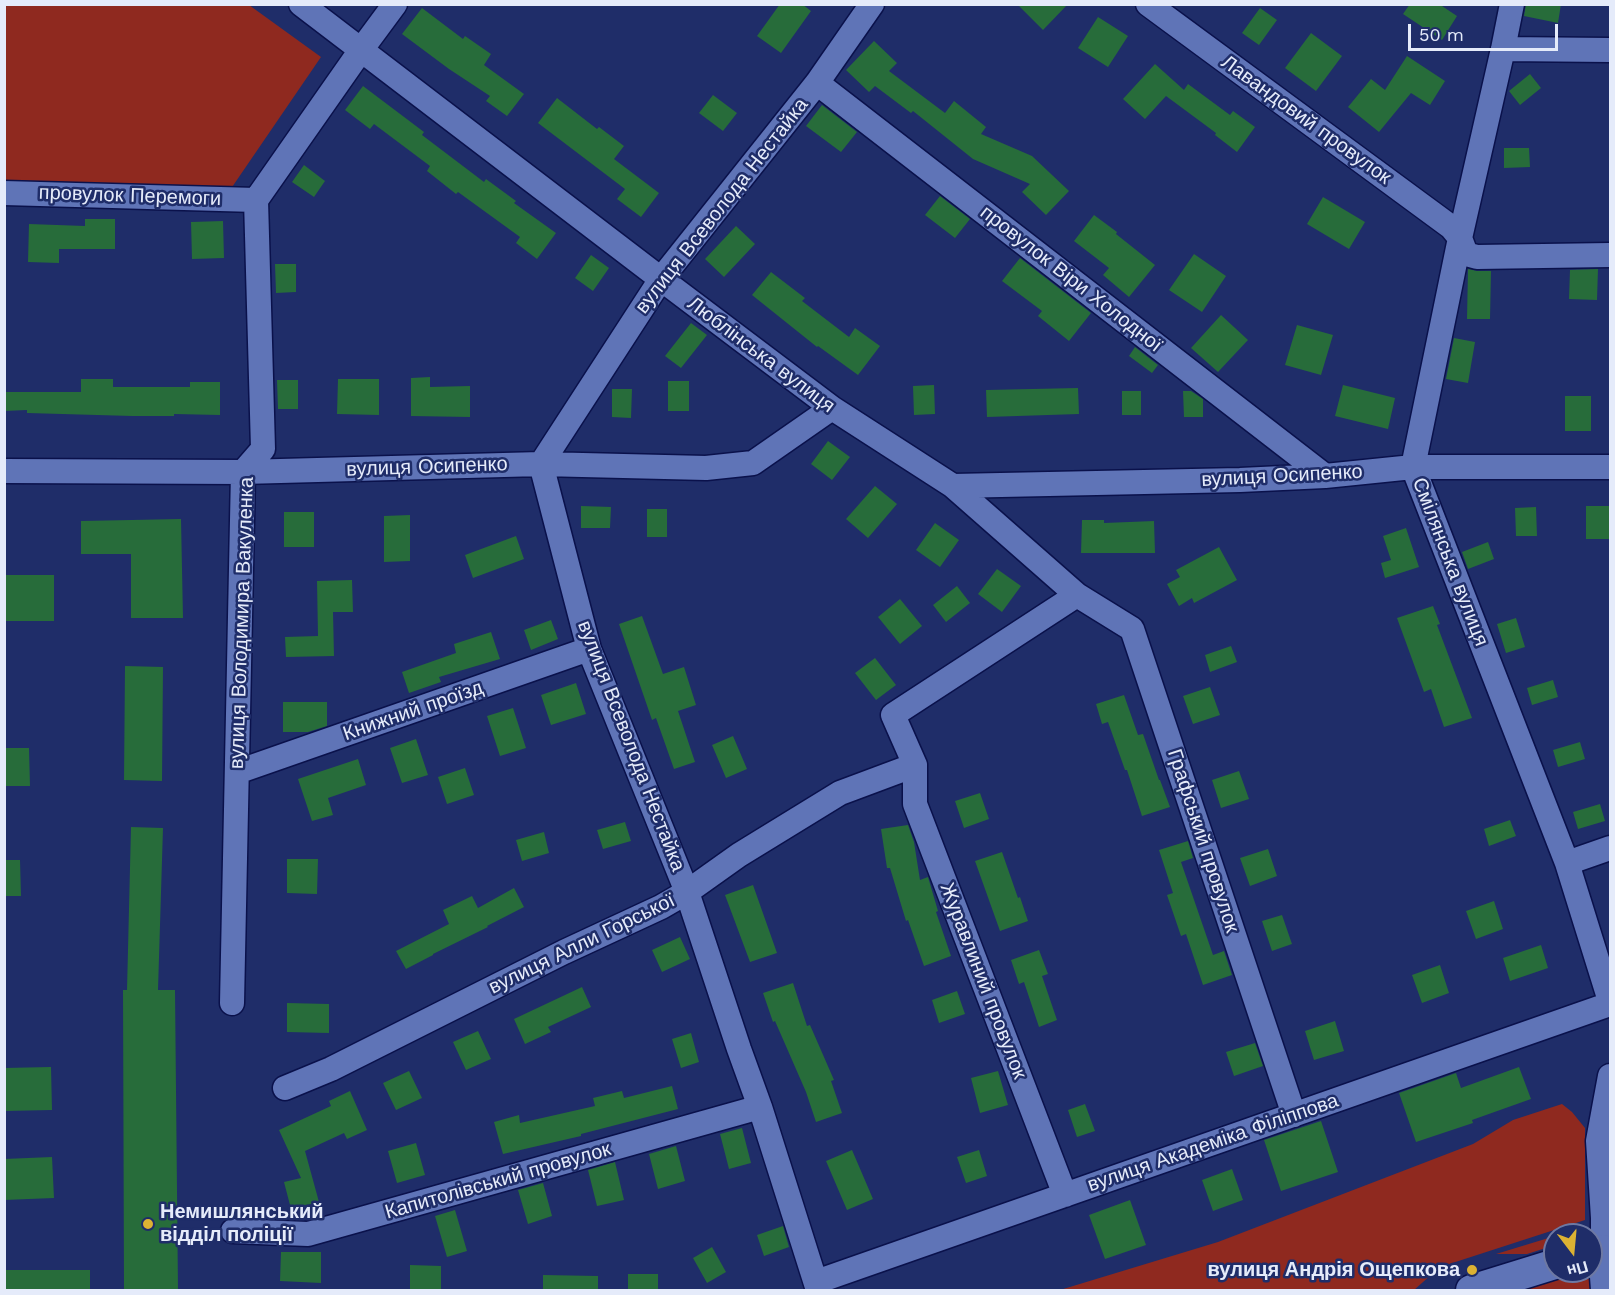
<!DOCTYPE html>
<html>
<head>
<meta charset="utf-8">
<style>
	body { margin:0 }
	#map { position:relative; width:1615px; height:1295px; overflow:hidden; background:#1f2d69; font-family:"Work Sans",sans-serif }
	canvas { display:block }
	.frame { position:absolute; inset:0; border:6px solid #e5ebfa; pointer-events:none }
	.north { position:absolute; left:1543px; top:1223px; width:60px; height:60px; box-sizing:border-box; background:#1f2d69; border:2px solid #6e79a3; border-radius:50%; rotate:164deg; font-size:16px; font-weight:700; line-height:24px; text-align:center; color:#e5ebfa }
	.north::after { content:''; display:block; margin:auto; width:21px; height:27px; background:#dcb233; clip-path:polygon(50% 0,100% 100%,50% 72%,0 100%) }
	.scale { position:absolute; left:1408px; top:24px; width:150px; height:27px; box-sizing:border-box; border:3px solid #e5ebfa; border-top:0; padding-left:8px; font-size:18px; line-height:21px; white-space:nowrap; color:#e5ebfa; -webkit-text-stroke:4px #1f2d69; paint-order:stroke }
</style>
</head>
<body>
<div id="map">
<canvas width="1615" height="1295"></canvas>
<div class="frame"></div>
<div class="north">Пн</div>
<div class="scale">50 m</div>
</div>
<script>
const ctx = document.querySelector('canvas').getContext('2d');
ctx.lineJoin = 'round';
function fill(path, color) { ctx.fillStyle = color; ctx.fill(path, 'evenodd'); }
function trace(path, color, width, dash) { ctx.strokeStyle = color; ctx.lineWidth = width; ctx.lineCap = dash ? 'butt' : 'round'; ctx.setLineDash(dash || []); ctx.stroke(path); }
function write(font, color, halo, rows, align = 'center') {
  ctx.font = font + ' "Work Sans",sans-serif'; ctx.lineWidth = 5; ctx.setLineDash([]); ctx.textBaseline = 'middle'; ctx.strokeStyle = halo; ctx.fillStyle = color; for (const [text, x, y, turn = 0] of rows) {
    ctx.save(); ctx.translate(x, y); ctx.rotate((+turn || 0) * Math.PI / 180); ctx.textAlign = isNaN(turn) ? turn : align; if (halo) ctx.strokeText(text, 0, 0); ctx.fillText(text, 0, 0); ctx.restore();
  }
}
const green = new Path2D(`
	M4,5H249L321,57L228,193L5,182Z
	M1562,1104L1572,1112L1585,1128V1220L1440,1267L1414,1290H1060L1218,1242L1473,1144L1513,1120Z
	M1555,1236V1245L1527,1254H1496Z
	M1573,1271C1584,1274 1592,1278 1593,1290H1512L1550,1277Z`);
const building = new Path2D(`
	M780,4H802L811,11L781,53L757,36Z
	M1017,4H1068L1043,30Z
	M1410,4H1439L1457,16L1442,40L1403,14Z
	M1526,4H1561L1558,23L1524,16Z
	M422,8L463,39L465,36L491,54L484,65L524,94L507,116L486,101L490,96L449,69L402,34Z
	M1260,8L1277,20L1259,45L1242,33Z
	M1098,17L1128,36L1108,67L1078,48Z
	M1311,33L1342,56L1316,91L1285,68Z
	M874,41L897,63L889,71L945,113L954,101L986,127L981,134L1032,156L1069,191L1046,215L1022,192L1030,184L973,159L913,111L911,113L875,86L869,92L846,70Z
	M1407,56L1445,81L1430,105L1411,93L1379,132L1348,107L1371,79L1385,90Z
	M1155,64L1184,90L1188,84L1230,115L1233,111L1255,127L1237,152L1215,135L1216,133L1166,96L1145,119L1123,99Z
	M1530,74L1541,88L1520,105L1509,91Z
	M363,86L424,132L422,135L484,182L486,179L516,201L514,203L556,233L537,259L516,243L520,237L458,192L456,194L427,171L430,166L374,124L370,129L345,110Z
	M713,95L737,113L723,131L699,113Z
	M557,98L597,129L599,127L624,146L614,159L659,193L641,217L617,199L625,189L538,123Z
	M822,105L857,132L841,152L806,126Z
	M1504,148H1529L1530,167L1504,168Z
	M304,165L325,181L314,197L292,182Z
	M940,196L970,219L955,238L925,215Z
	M1323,197L1365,222L1349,249L1307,224Z
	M1094,215L1117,232L1116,234L1155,265L1129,297L1103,275L1109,268L1074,241Z
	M85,219H115V249H59V263L28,262L29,224L85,226Z
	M223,221L224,258L192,259L191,222Z
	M736,226L755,244L724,277L705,259Z
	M1194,254L1226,276L1202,312L1169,290Z
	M591,255L609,268L593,291L575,278Z
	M1020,258L1091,313L1069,341L1038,316L1042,311L1002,281Z
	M275,264H296V292L276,293Z
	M1468,269L1477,271H1491L1490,319H1467Z
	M1598,269L1597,300L1569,299L1570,270Z
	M771,272L805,298L802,301L849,337L855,328L880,346L858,375L818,346L817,347L752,295Z
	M1221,315L1248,340L1218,372L1191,348Z
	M691,323L707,335L681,368L665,356Z
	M1297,325L1333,335L1321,375L1285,365Z
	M1454,338L1475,342L1468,383L1446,379Z
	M1135,347L1158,365L1152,373L1129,356Z
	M430,377V387L470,386V417L411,416V378Z
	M81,379H113V387H190V382H220V415L174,414V416H132L27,413V410L4,411V392H81Z
	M338,379H379V415L337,414Z
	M277,380H298V409H278Z
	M668,381H689V411H668Z
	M934,385L935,414L914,415L913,386Z
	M1343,385L1395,398L1388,429L1335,416Z
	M1078,388L1079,414L987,417L986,390Z
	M612,389H632L631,418L612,417Z
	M1122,391H1141V415H1122Z
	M1183,391H1191L1203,399V417H1184Z
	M1565,396H1591V431H1565Z
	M828,441L850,457L832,480L811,464Z
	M875,486L897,504L868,538L846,519Z
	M581,506L611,507L610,528H581Z
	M1586,506H1611V539H1586Z
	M1536,507L1537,536H1516L1515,508Z
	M647,509H667V537H647Z
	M284,512H314V547H284Z
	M410,515V561L384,562V516Z
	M181,519L183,618H131V554H81V521Z
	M1082,520H1104V523L1154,521L1155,553H1081Z
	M935,523L959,540L940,567L916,550Z
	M1406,528L1419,567L1385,578L1381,563L1391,560L1383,536Z
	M516,536L524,559L473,578L465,555Z
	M1488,542L1494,559L1468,569L1462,552Z
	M1219,547L1237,580L1194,603L1192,598L1179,606L1167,584L1180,577L1176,570Z
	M997,569L1021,586L1002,612L978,594Z
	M4,575H54V621H4Z
	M352,580L353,612H333L334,656L286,657L285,637L318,636L317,581Z
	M957,586L970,603L946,622L933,605Z
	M900,599L922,626L900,644L878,617Z
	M1433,606L1440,624L1437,625L1472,718L1444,727L1431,689L1424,692L1397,618Z
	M642,616L663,674L684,667L696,705L678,711L695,762L674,769L656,718L652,720L619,624Z
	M1516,618L1525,647L1506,653L1497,624Z
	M551,620L558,639L531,650L524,630Z
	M491,632L500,659L439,677L441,682L409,693L402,672L456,653L454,644Z
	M1231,646L1237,662L1210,672L1205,655Z
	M875,658L896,685L876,700L855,673Z
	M125,666L163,667L162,781L124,780Z
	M1553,680L1558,697L1532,705L1527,688Z
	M576,683L586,714L551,725L541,695Z
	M1210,687L1220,715L1193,724L1183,696Z
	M1124,695L1138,735L1143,734L1159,780H1160L1170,807L1142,816L1127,770H1125L1108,722L1102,724L1096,704Z
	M283,702H327V726L308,732H283Z
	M513,708L526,748L500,756L487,716Z
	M733,736L747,769L726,778L712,745Z
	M416,739L428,775L402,783L390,748Z
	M1580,742L1585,759L1558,767L1553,750Z
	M4,748H29L30,786H4Z
	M358,759L366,785L328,798L333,815L312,821L298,779Z
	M465,768L474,795L447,804L438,777Z
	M1239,771L1249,799L1221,808L1212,780Z
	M980,793L989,819L964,828L955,801Z
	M1600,804L1605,821L1578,829L1573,812Z
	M1510,820L1516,836L1489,846L1484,829Z
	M625,822L631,841L603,849L597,830Z
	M908,825L914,842L920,880L928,877L938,911L936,912L951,956L924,966L908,920L906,921L890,868H887L881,829Z
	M131,827L163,828L158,990H175L178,1290H124L123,990H127Z
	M544,832L549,853L522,861L516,840Z
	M1188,841L1193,858L1181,862L1213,955L1224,951L1232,975L1203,985L1186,934L1181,936L1167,895L1173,893L1159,850Z
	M1268,849L1277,876L1250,886L1240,858Z
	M1002,852L1018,898L1020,897L1028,921L1000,931L975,861Z
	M287,859H318L317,894L287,893Z
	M4,860H20L21,896H4Z
	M753,885L777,953L750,962L725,895Z
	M514,888L524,907L487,926L488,927L433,954V955L406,969L396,951L449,924L443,910L472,896L478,908Z
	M1494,901L1503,929L1476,939L1466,911Z
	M1282,915L1292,944L1272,951L1262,921Z
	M680,937L690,959L662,972L652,950Z
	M1541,945L1548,968L1510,981L1503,958Z
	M1039,950L1048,974L1042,976L1057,1020L1039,1027L1024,982L1019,984L1011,960Z
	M1440,965L1449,993L1422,1003L1412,975Z
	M793,983L807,1026L810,1025L834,1080L831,1081L842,1113L816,1122L806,1092L775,1021L773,1022L763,993Z
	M582,987L591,1007L548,1027L551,1032L525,1044L514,1019Z
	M957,991L965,1014L939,1023L932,1000Z
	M287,1003L329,1004V1033L287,1032Z
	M1335,1021L1344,1051L1314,1060L1305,1031Z
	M478,1031L491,1059L466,1070L453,1042Z
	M691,1033L699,1062L681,1068L672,1039Z
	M1255,1043L1263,1066L1234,1076L1226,1052Z
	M51,1067L52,1110L4,1111V1068Z
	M1519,1067L1531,1099L1472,1120L1473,1123L1416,1142L1399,1093L1456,1073L1461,1088Z
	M409,1071L422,1098L396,1110L383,1083Z
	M998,1071L1008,1105L980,1113L971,1078Z
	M672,1086L678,1109L581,1134V1136L503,1154L494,1122L519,1115L520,1123L595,1106L593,1098L622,1091L624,1098Z
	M350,1091L367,1130L347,1139L344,1133L305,1151L319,1202L291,1209L284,1182L301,1178L279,1130L331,1106L329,1101Z
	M1085,1104L1095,1131L1077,1137L1068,1110Z
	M1321,1121L1338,1172L1281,1191L1264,1140Z
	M742,1128L751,1163L729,1169L720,1134Z
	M416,1143L425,1175L397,1183L388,1151Z
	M676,1146L685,1181L658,1189L649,1154Z
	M852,1150L873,1199L847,1210L826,1161Z
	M979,1150L987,1176L966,1183L957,1157Z
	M52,1157L54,1198L4,1200V1159Z
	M615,1162L624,1200L597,1206L588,1170Z
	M1232,1169L1243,1200L1213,1211L1202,1180Z
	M543,1183L552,1216L528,1224L518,1190Z
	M1130,1200L1146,1245L1105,1259L1089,1215Z
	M455,1210L467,1251L447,1257L435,1216Z
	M783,1226L789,1247L764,1256L757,1235Z
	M712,1247L726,1272L707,1283L693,1258Z
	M281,1252H321V1283L280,1281Z
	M410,1265L441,1266V1290H410Z
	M4,1270H90V1290H4Z
	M628,1274H658V1290H628Z
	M543,1275L598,1276V1290H543Z`);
const minor = new Path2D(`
	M301,4L661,279L832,408L953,486L1077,595L1132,629L1294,1115
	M1148,4L1451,227L1460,238L1466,254L1477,257L1610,255
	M1512,4L1503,49L1460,238L1413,467L1567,863L1610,1001
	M1503,49L1610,50
	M817,83L1325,476
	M4,193L256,200
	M4,471L243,472L541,464L706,468L753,463L832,408
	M953,486L1240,480L1325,476L1413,467H1610
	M915,765V804L1065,1195
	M237,772L589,649
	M1567,863L1610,848
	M232,1003L243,472L263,449L256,200L361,50L395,4
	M285,1088L331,1069L564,952L661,907L687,892L739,855L840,793L915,765L893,715L1077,595
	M233,1231L308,1234L760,1107
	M1603,1250V1218L1598,1141L1610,1076
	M816,1282L1610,1004
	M818,1290L760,1107L739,1049L687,892L589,649L541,464L661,279L817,83L872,4`);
const tertiary = new Path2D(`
	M1603,1250L1606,1290
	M1471,1290L1555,1264`);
const markers = [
	[148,1224,6,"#dcb233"],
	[1472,1270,6,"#dcb233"]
];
const streetNames = [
	["Лавандовий провулок",1306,120,36],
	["провулок Перемоги",130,196,2],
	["вулиця Всеволода Нестайка",722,206,-52],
	["провулок Віри Холодної",1071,279,38],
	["Люблінська вулиця",761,355,37],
	["вулиця Осипенко",427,467,-2],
	["вулиця Осипенко",1282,476,-3],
	["Смілянська вулиця",1450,562,69],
	["вулиця Володимира Вакуленка",242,623,-88],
	["Книжний проїзд",413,711,-19],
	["вулиця Всеволода Нестайка",631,746,69],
	["Графський провулок",1203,841,72],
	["вулиця Алли Горської",582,944,-26],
	["Журавлиний провулок",983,981,69],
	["вулиця Академіка Філіппова",1213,1143,-19],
	["Капитолівський провулок",498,1181,-16]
];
const poiNames = [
	["Немишлянський",160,1212],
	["відділ поліції",160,1235],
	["вулиця Андрія Ощепкова",1460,1270,"right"]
];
fill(green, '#8f291f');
fill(building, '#276c3a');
trace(minor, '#0a114b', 27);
trace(tertiary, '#0a114b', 33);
trace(minor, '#5f74b7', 24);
trace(tertiary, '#5f74b7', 30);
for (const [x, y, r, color] of markers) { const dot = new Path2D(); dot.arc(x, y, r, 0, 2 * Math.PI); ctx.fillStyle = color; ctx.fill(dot); trace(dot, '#1f2d69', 2); }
write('20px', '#e5ebfa', '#1f2d69', streetNames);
write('bold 20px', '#e5ebfa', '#1f2d69', poiNames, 'left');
</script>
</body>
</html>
